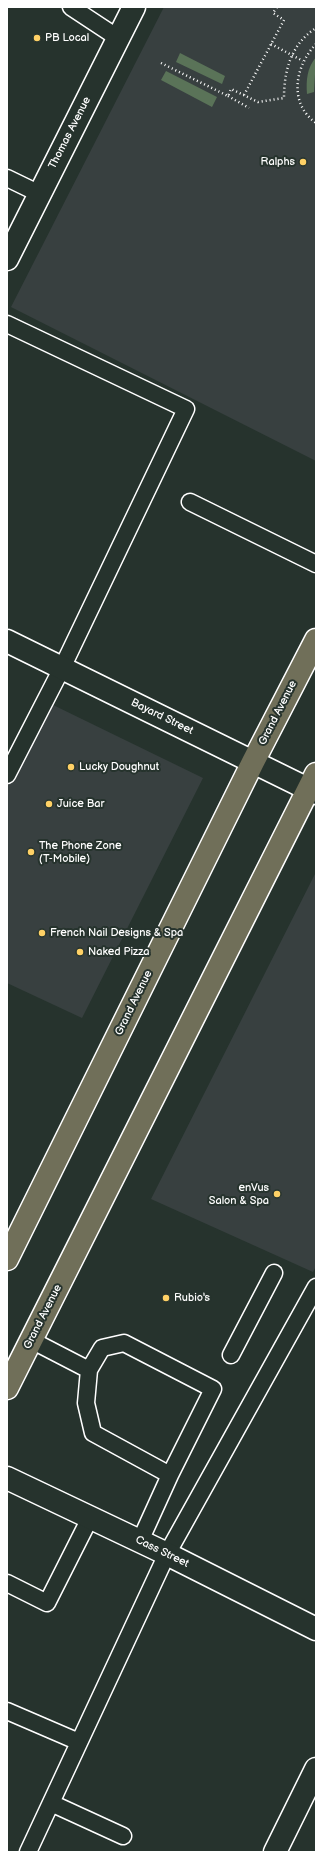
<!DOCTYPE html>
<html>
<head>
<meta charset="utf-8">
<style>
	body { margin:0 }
	#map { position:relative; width:323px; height:1859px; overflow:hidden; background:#26332d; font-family:"Balsamiq Sans",sans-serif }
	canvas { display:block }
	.frame { position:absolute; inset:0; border:8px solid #fff; pointer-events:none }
</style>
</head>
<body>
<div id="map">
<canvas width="323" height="1859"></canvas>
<div class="frame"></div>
</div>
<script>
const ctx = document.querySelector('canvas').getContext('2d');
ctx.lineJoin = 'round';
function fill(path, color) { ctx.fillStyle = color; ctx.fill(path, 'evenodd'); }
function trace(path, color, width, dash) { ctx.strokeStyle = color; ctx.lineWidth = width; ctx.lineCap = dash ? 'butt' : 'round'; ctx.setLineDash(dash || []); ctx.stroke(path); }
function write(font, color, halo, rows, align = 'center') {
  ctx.font = font + ' "Balsamiq Sans",sans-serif'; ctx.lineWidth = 4; ctx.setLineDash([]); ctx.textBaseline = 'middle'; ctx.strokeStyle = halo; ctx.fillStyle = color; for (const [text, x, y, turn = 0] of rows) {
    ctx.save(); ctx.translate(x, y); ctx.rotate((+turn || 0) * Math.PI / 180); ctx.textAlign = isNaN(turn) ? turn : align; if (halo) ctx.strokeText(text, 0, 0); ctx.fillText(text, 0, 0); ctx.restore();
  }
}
const built = new Path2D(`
	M164,7H316V461L11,307Z
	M49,703L203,778L82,1018L7,983V787Z
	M316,872V1266L313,1272L151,1199Z`);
const green = new Path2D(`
	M180,53L225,76L222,84L176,62Z
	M316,57L314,92L307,94C306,80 307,68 316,57Z
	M166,71L217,97L212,107L161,80Z`);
const path = new Path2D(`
	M271,44L303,61
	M316,44C295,66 288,103 316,123
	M161,63L228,96L231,89L258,102L284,98C284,71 291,44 316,28
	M244,95L284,20L273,13L277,7
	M228,96L249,108`);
const lane = new Path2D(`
	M71,7L118,38
	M7,178L40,194
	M7,324L186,409L62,668L7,775
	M190,502L316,564
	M31,1340L89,1370L86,1403L93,1433L170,1475L140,1541
	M231,1355L274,1273
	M89,1370L102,1348L124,1343L213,1389L170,1475
	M7,1583L47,1603L90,1518
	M7,1711L79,1742
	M51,1803L123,1836
	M28,1852L167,1554L316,1287`);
const street = new Path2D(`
	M7,259L134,7
	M7,641L316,793
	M275,1852L316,1769`);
const secondary = new Path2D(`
	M7,1478L167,1554L316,1629`);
const primary = new Path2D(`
	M7,1259L253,762L316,640
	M7,1388L316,774`);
const markers = [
	[37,38,4,"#ffd166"],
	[303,162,4,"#ffd166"],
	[71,767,4,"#ffd166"],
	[49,804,4,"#ffd166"],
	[31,852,4,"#ffd166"],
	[42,933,4,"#ffd166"],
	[80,952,4,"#ffd166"],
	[277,1194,4,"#ffd166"],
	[166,1298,4,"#ffd166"]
];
const poiNames = [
	["PB Local",45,38],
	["Ralphs",295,162,"right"],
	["Lucky Doughnut",79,767],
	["Juice Bar",57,804],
	["The Phone Zone",39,846],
	["(T-Mobile)",39,859],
	["French Nail Designs & Spa",50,933],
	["Naked Pizza",88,952],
	["enVus",269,1188,"right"],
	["Salon & Spa",269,1201,"right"],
	["Rubio's",174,1298]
];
const streetNames = [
	["Thomas Avenue",70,133,-63],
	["Grand Avenue",278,713,-63],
	["Bayard Street",162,717,26],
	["Grand Avenue",134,1003,-64],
	["Grand Avenue",43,1317,-63],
	["Cass Street",162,1552,26]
];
fill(built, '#384040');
fill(green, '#5a7358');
trace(lane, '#fff', 19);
trace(street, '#fff', 25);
trace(secondary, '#fff', 25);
trace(primary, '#fff', 25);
trace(path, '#fff', 2.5, [1, 3]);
trace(lane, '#26332d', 16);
trace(street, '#26332d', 22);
trace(secondary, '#26332d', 22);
trace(primary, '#706f59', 22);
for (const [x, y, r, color] of markers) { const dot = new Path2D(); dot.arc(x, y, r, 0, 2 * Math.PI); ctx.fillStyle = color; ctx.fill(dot); trace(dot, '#26332d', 1.5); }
write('11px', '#fff', '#26332d', poiNames, 'left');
write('11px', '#fff', '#26332d', streetNames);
</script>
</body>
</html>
